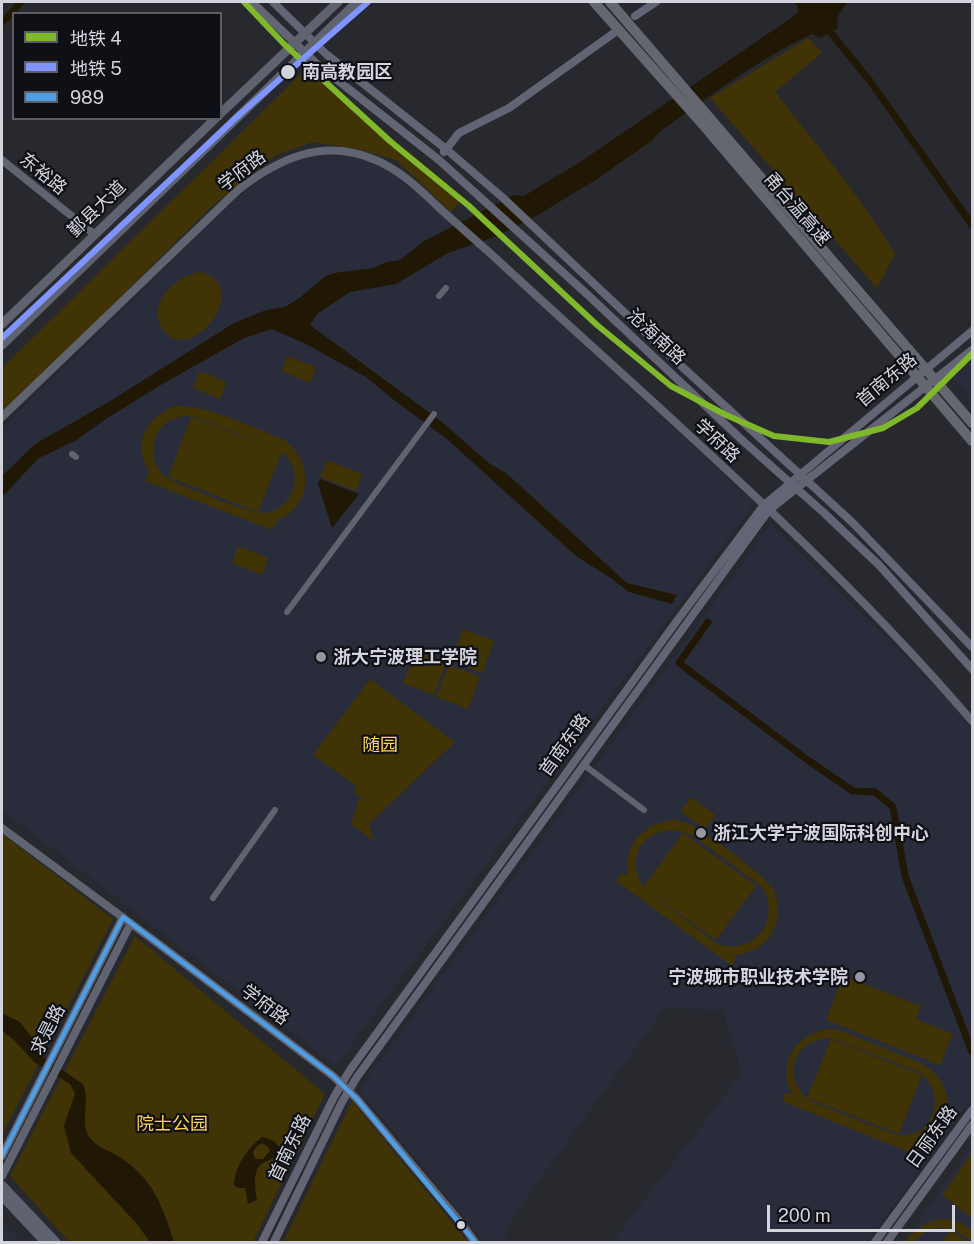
<!DOCTYPE html>
<html>
<head>
<meta charset="utf-8">
<style>
	body { margin:0 }
	#map { position:relative; width:974px; height:1244px; overflow:hidden; background:#28292e; font-family:"Public Sans","Noto Sans SC",sans-serif }
	canvas { display:block }
	.frame { position:absolute; inset:0; border:3px solid #d3d4dc; pointer-events:none }
	.legend { position:absolute; left:12px; top:12px; width:210px; height:108px; box-sizing:border-box; background:#0f1015; border:2px solid #5d5e65; margin:0; padding:8px 10px; list-style:none; font-size:18px; color:#d3d4dc }
	.legend li { display:flex; align-items:center; gap:12px; height:30px }
	.legend b { width:30px; border:2px solid #5d5e65 }
	.scale { position:absolute; left:767px; top:1205px; width:188px; height:27px; box-sizing:border-box; border:3px solid #d3d4dc; border-top:0; padding-left:8px; font-size:18px; line-height:21px; white-space:nowrap; color:#d3d4dc; -webkit-text-stroke:4px #0f1015; paint-order:stroke }
</style>
</head>
<body>
<div id="map">
<canvas width="974" height="1244"></canvas>
<div class="frame"></div>
<ul class="legend">
<li><b style="height:8px;background:#80b82b"></b>地铁 4</li>
<li><b style="height:8px;background:#8094ff"></b>地铁 5</li>
<li><b style="height:8px;background:#4d9ee5"></b>989</li>
</ul>
<div class="scale">200 m</div>
</div>
<script>
const ctx = document.querySelector('canvas').getContext('2d');
ctx.lineJoin = 'round';
function fill(path, color) { ctx.fillStyle = color; ctx.fill(path, 'evenodd'); }
function trace(path, color, width, dash) { ctx.strokeStyle = color; ctx.lineWidth = width; ctx.lineCap = dash ? 'butt' : 'round'; ctx.setLineDash(dash || []); ctx.stroke(path); }
function write(font, color, halo, rows, align = 'center') {
  ctx.font = font + ' "Public Sans","Noto Sans SC",sans-serif'; ctx.lineWidth = 4.5; ctx.setLineDash([]); ctx.textBaseline = 'middle'; ctx.strokeStyle = halo; ctx.fillStyle = color; for (const [text, x, y, turn = 0] of rows) {
    ctx.save(); ctx.translate(x, y); ctx.rotate((+turn || 0) * Math.PI / 180); ctx.textAlign = isNaN(turn) ? turn : align; if (halo) ctx.strokeText(text, 0, 0); ctx.fillText(text, 0, 0); ctx.restore();
  }
}
const built = new Path2D(`
	M320,155L352,156L394,170L755,503L336,1066L2,810V428L225,209L256,181L268,172L295,160Z
	M972,362V401L952,377Z
	M771,524L950,701L972,731V1098L867,1242H612L742,1073L723,1010L665,1008L535,1186L511,1222L504,1240L497,1242H484L359,1090Z
	M972,1146V1242H903Z
	M2,1221L15,1235L21,1242H2Z`);
const green = new Path2D(`
	M808,38L822,53L775,92C816,145 861,196 895,254L877,288L710,98Z
	M307,68L463,197L451,212L396,160L357,149L313,142L276,155L211,207L2,415V368Z
	M200,272C255,286 191,366 164,331C144,307 175,275 200,272Z
	M287,356L316,367L310,383L282,371Z
	M199,371L227,382L220,399L193,388Z
	M174,406C210,405 251,427 285,440C307,458 314,489 292,511C282,521 277,516 272,530L145,481L149,472C132,443 145,419 174,406ZM187,416L195,417L281,451L191,417L168,477L258,512L282,452C293,461 298,475 293,489C289,502 277,513 263,513C250,513 174,484 164,476C149,462 149,436 166,423C172,418 179,417 187,416Z
	M327,460L362,474L356,491L320,477Z
	M238,546L268,558L262,575L232,563Z
	M463,629L494,641L482,673L451,661Z
	M415,651L446,663L434,695L403,683Z
	M449,665L480,677L468,709L436,697Z
	M370,679L455,742L369,824L374,841L351,824L360,796L354,793L356,786L313,755Z
	M691,797L716,815L705,829L680,811Z
	M674,820C680,821 686,822 692,825C706,832 769,878 774,891C780,904 779,919 773,931C765,946 752,953 735,955L737,957L732,966L616,881L622,873L628,876C623,846 643,822 674,820ZM673,830L693,836L762,887C782,920 754,956 717,944L644,889L716,940L756,886L683,833L643,887C626,858 640,832 673,830Z
	M2,834L113,919L2,1135Z
	M135,936L325,1094L253,1242H69L10,1176Z
	M843,976L921,1006L916,1019L953,1034L940,1065L826,1020Z
	M826,1029L839,1030L921,1063C943,1074 957,1104 941,1127C932,1139 922,1141 916,1155L782,1101L785,1093L792,1094C778,1063 792,1037 826,1029ZM827,1038L831,1039L807,1098L899,1134L922,1075L831,1039H834L916,1071C948,1087 937,1137 901,1135C890,1134 880,1128 870,1125C850,1117 830,1109 810,1101C782,1079 791,1042 827,1038Z
	M352,1101L468,1242H283Z
	M972,1153V1218L942,1195Z
	M942,1219C954,1219 963,1223 972,1230V1242C951,1227 934,1220 914,1242H905C914,1229 926,1222 942,1219Z
	M951,1231L968,1242H942Z`);
const water = new Path2D(`
	M794,2H848C841,11 835,16 838,28L821,38L812,34C757,60 707,98 658,133L653,140L597,179L538,215L497,236L448,253L396,284L350,292L317,314L310,325L442,422L490,464L506,473L627,583L677,595L672,604L629,592L612,579L576,556L447,439L394,400L366,377L304,343L272,329L244,338L159,386L106,419L75,441L39,458L2,497V476L35,444L107,403L234,323L266,310L285,307L298,299L326,276L334,273L374,268L386,262L400,260L424,241L514,195L524,196L583,160L794,16L798,12V7Z
	M320,479L359,494L332,528L318,484Z
	M2,1013L20,1022L32,1038L40,1055L83,1084C91,1101 79,1122 90,1138C98,1148 111,1151 121,1158C155,1181 162,1206 174,1242H150L136,1223L71,1153L64,1126L75,1094L70,1084L34,1062L14,1040L2,1031Z
	M262,1137C271,1138 282,1145 281,1154C275,1158 268,1160 263,1163C252,1168 255,1190 257,1200L248,1204L245,1188H238L234,1185C235,1166 247,1149 262,1137ZM262,1143L268,1147L270,1151L263,1159H255L253,1152L256,1147Z`);
const canal = new Path2D(`
	M2,22L7,18L21,2
	M826,27L870,81L972,225
	M708,622L679,663L809,761L853,791L875,792L893,807L905,876L972,1052`);
const minor = new Path2D(`
	M439,296L446,288
	M72,454L76,457
	M287,612L434,414
	M584,765L644,810
	M213,898L275,810`);
const tertiary = new Path2D(`
	M2,160L94,234
	M2,417L238,190C278,159 322,138 373,159C402,170 424,194 446,214C478,242 509,270 540,299C689,435 841,568 972,721
	M2,828L160,945L333,1076L357,1099L462,1224L475,1242
	M2,1156L123,917
	M2,1176L131,923`);
const secondary = new Path2D(`
	M252,2L317,64L439,160L589,296L743,441L823,512L880,566L972,669
	M273,2L326,54L446,149L502,197L678,363L852,522L972,647
	M635,16L656,2
	M444,152L459,133L509,108L614,33
	M262,1242L334,1097L350,1070L679,618L764,505L972,331
	M274,1242L342,1102L357,1077L769,510L972,350
	M875,1242L972,1110
	M887,1242L972,1125`);
const primary = new Path2D(`
	M220,114L338,2
	M2,324L216,118
	M2,345L357,2
	M2,1185L56,1242
	M2,1196L45,1242`);
const motorway = new Path2D(`
	M594,2L704,126L972,441
	M610,2L972,423`);
const bus1 = new Path2D(`
	M2,1156L123,917L333,1076L357,1099L475,1242`);
const metro1 = new Path2D(`
	M244,2L284,44L391,142L469,206L597,325L671,386L726,415L774,436L829,442L883,428L917,408L972,354`);
const metro2 = new Path2D(`
	M2,338L240,114L368,2`);
const markers = [
	[288,72,8,"#d3d4dc"],
	[321,657,6,"#97989f"],
	[701,833,6,"#97989f"],
	[860,977,6,"#97989f"],
	[461,1225,5,"#d3d4dc"]
];
const stopNames = [
	["南高教园区",302,72]
];
const streetNames = [
	["学府路",242,171,-37],
	["东裕路",43,174,39],
	["鄞县大道",97,209,-44],
	["甬台温高速",797,209,49],
	["沧海南路",656,337,43],
	["首南东路",887,380,-40],
	["学府路",717,441,43],
	["首南东路",565,745,-54],
	["学府路",265,1005,37],
	["求是路",48,1030,-63],
	["日丽东路",932,1137,-54],
	["首南东路",290,1148,-64]
];
const poiNames = [
	["浙大宁波理工学院",333,657],
	["浙江大学宁波国际科创中心",713,833],
	["宁波城市职业技术学院",848,977,"right"]
];
const parkNames = [
	["随园",380,745],
	["院士公园",172,1124]
];
fill(built, '#282c3b');
fill(green, '#403306');
fill(water, '#201804');
trace(canal, '#201804', 7);
trace(minor, '#606370', 6);
trace(tertiary, '#606370', 8);
trace(secondary, '#636575', 8);
trace(primary, '#5f626f', 9);
trace(motorway, '#646670', 10);
trace(bus1, '#4d9ee5', 4.5);
trace(metro1, '#80b82b', 6);
trace(metro2, '#8094ff', 6);
for (const [x, y, r, color] of markers) { const dot = new Path2D(); dot.arc(x, y, r, 0, 2 * Math.PI); ctx.fillStyle = color; ctx.fill(dot); trace(dot, '#0f1015', 2); }
write('bold 18px', '#d3d4dc', '#0f1015', stopNames, 'left');
write('18px', '#d3d4dc', '#0f1015', streetNames);
write('bold 18px', '#d3d4dc', '#0f1015', poiNames, 'left');
write('18px', '#fdd359', '#0f1015', parkNames);
</script>
</body>
</html>
